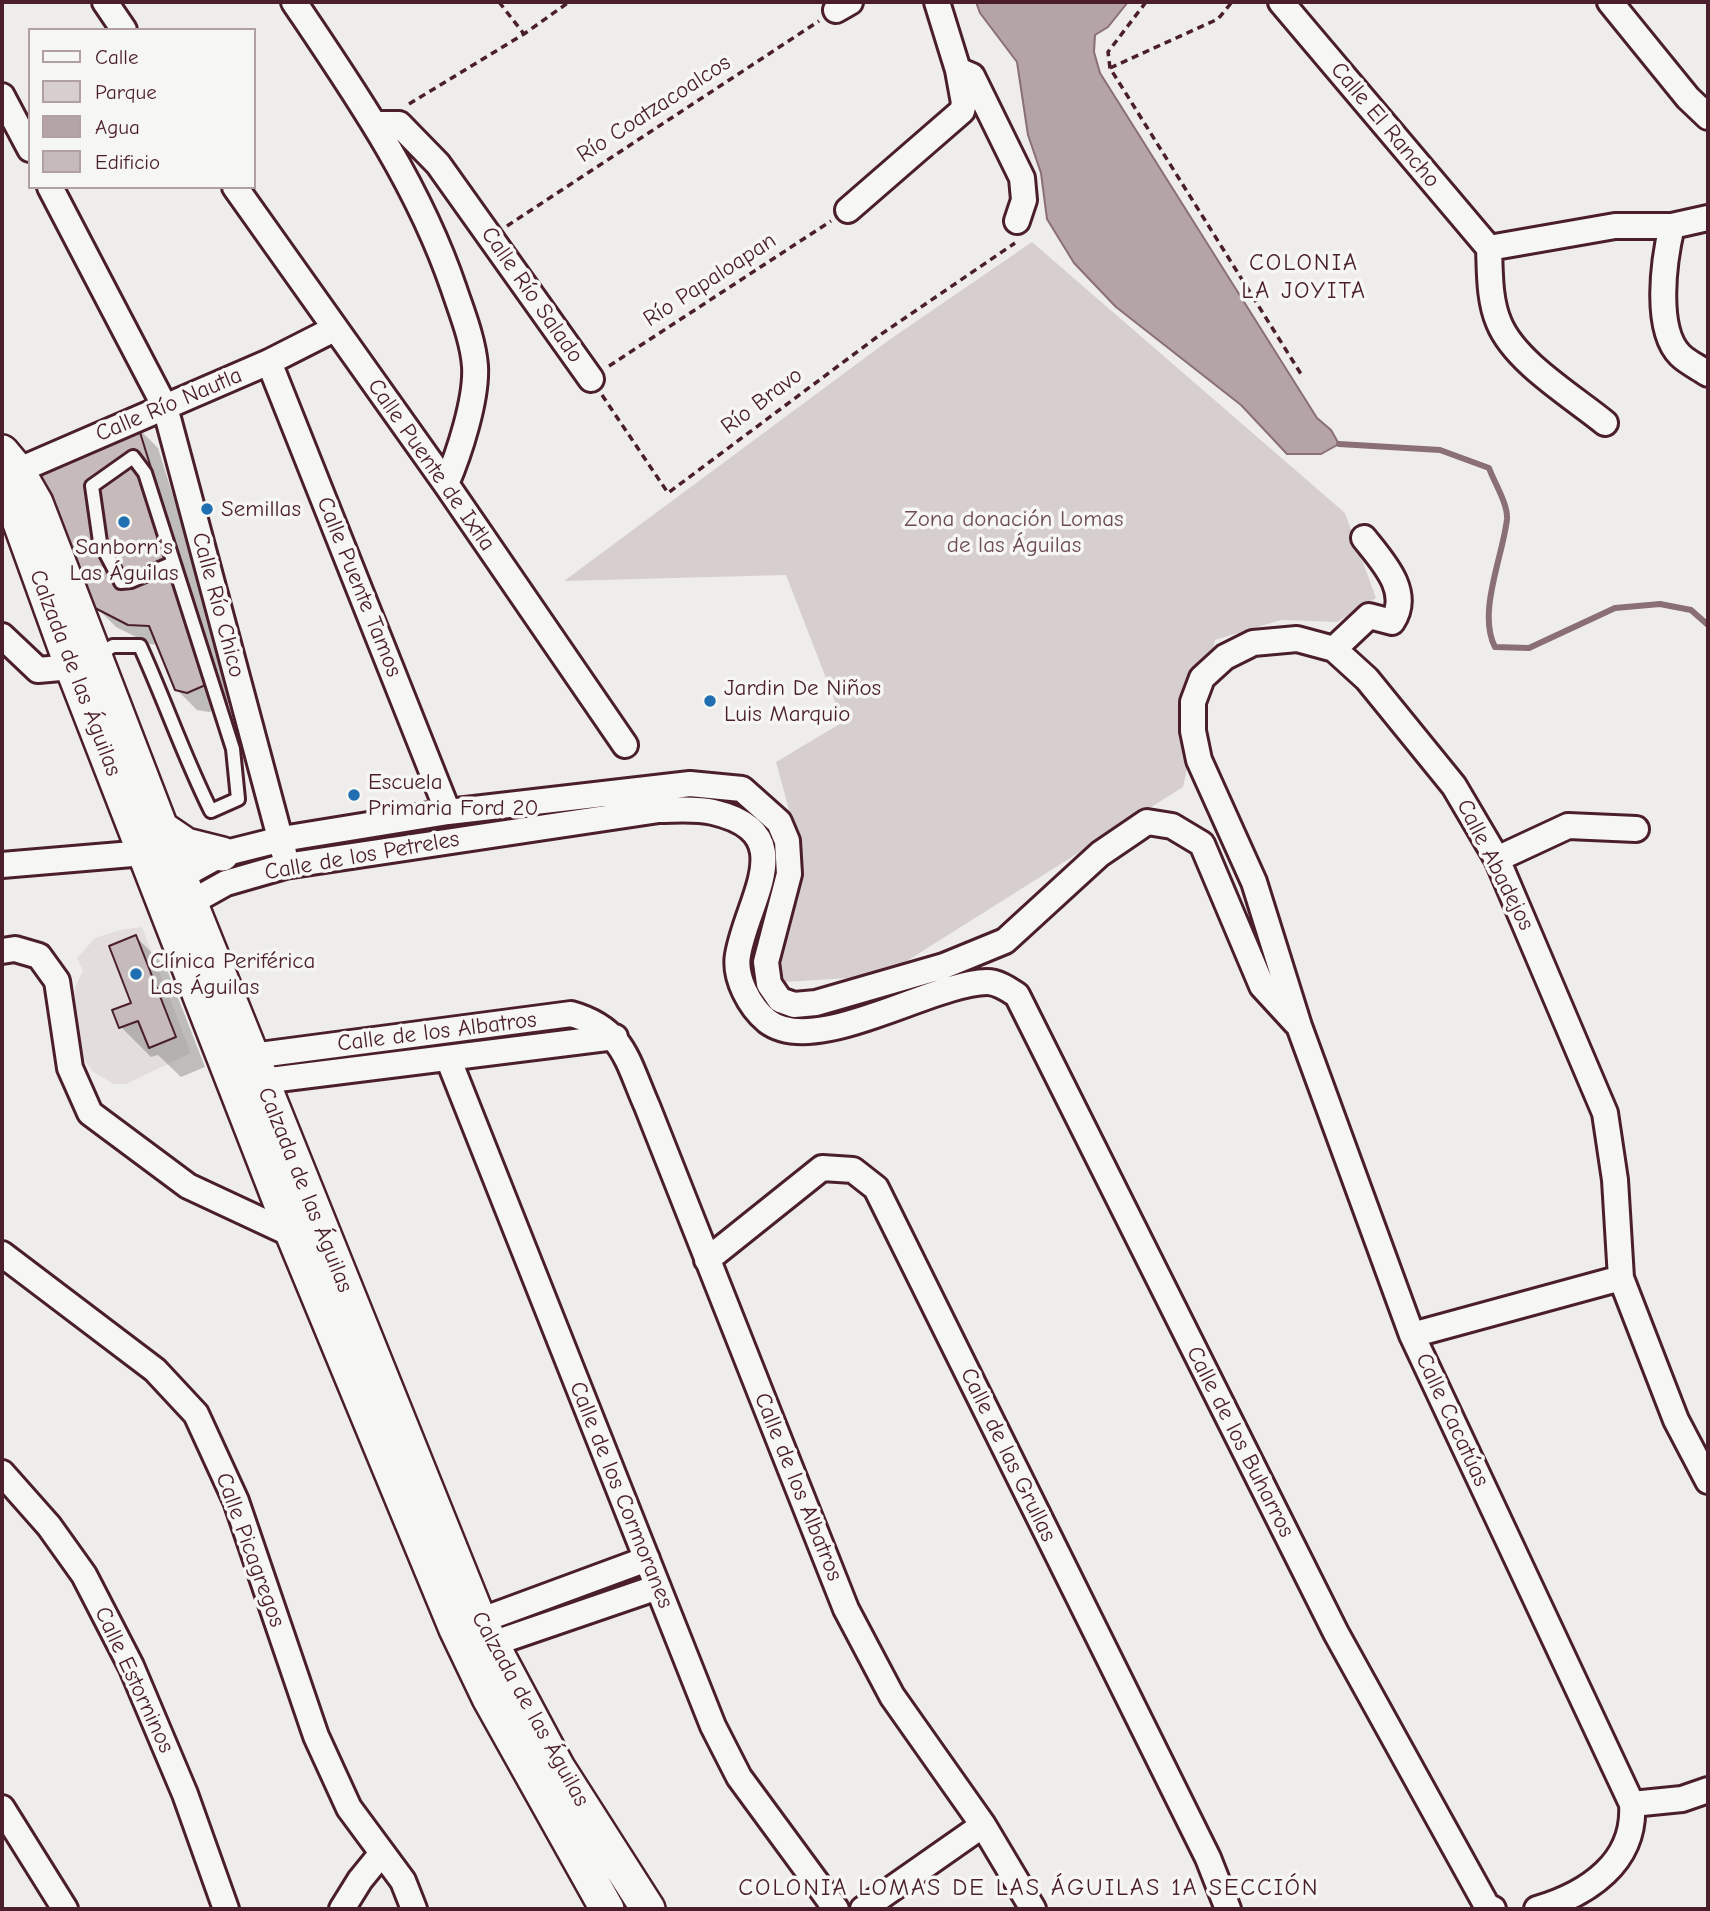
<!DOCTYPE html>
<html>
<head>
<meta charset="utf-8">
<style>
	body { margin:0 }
	#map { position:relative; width:1710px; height:1911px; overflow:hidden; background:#efedea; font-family:"Comic Neue",sans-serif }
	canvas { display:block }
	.frame { position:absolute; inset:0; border:4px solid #4a1f2b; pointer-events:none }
	.legend { position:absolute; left:28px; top:28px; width:228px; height:161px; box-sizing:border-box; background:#f6f6f2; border:2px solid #b1a0a2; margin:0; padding:9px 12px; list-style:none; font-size:21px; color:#4a1f2b }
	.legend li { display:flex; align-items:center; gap:14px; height:35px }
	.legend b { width:35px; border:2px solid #b1a0a2 }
</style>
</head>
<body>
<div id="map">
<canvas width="1710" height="1911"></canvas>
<div class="frame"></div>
<ul class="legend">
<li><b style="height:9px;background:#f6f6f2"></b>Calle</li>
<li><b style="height:19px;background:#d7cfce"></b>Parque</li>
<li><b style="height:19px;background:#b4a4a5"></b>Agua</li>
<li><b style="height:19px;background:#c6babb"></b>Edificio</li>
</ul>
</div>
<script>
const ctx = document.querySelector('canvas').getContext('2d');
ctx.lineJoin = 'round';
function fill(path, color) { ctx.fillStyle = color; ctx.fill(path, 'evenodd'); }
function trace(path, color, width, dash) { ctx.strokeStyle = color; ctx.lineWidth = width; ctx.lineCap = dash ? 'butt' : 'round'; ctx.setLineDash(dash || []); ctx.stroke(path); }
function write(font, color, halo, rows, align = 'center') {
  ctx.font = font + ' "Comic Neue",sans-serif'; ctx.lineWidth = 7; ctx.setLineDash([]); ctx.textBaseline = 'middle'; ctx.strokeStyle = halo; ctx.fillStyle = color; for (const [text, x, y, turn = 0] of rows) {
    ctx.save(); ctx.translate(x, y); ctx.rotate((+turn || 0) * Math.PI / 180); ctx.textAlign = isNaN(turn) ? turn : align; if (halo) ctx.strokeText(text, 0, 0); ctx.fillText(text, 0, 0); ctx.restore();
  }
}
const built = new Path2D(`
	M142,927L191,1053L126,1084H114L92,1071L80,1053L74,1016L75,987L83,971L77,958L95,938L120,930Z`);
const green = new Path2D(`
	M1032,242L1345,513L1376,598L1337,622L1281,620L1215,640L1183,787L883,976L768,983L792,821L776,762L843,722L786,575L564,581L889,340Z`);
const water = new Path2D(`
	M976,2H1128L1108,27L1095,35L1094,52L1100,73L1317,418L1331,430L1339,444L1321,454H1287L1241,405L1116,307L1074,263L1047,219L1041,173L1028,135L1017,62L980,13Z`);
const shadow = new Path2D(`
	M138,428L158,448L237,700L209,712L197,710L176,689L159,645L150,644L116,627L95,606Z
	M136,937L166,967L205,1067L181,1077L158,1055L151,1057L121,1027L134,1004Z`);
const stream = new Path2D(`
	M1339,444L1440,450L1489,468C1494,482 1508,504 1507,519C1503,556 1477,613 1495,647L1529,648L1615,608L1660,604L1691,610L1708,625`);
const building = new Path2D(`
	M138,426L217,680L187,693L175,690L149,626L128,625L93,607L37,469Z
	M136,935L176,1037L149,1048L138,1021L119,1028L112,1010L131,1003L109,946Z`);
const path = new Path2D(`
	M499,2L524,34
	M1146,2L1108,52L1110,68L1301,374
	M1110,68L1218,19L1232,2
	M409,104L524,34L569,2
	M507,226L819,21
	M609,366L831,221
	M602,395L668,493L877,337L1015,243`);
const service = new Path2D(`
	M96,656L113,646H140C165,701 184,757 211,811L238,799L233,749L145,473L133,457L92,486L100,542L121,582L131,581L173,563`);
const minor = new Path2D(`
	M105,2L124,30
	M294,2C356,94 418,183 454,289C462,313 473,340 475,366C477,399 459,454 446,484
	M937,2L958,70L972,76L1022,178L1024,200L1017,221
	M1281,2L1489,248
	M1610,2L1688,98L1708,117
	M836,10L850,2
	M2,96L30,149
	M376,124H399L438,164L591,379
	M50,187L165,407L284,853
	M235,187L446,484L625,745
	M848,210L962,111L964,103L958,70
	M1672,226C1664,259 1654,329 1680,355C1688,363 1700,368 1708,374
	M269,362L448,812
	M1605,423C1572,396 1515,362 1499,323C1489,300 1490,272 1489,248L1615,226H1672L1708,218
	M3,477L269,362L334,329
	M2,636L38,670L72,667
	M1334,649L1369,616L1392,622C1412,592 1383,562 1364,538
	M1497,859L1568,826L1636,829
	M2,865L144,853
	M166,882L180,877L222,854L282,839L448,812L690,784L742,789L779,822L787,841L789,874L766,962L769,984L780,1000L794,1005L816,1003L944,966L1005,941L1100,854L1147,822L1172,826L1202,844L1262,986L1296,1023
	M176,911L226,883L285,866L659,810C676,810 696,808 713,812C803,833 747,899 738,955C734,978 750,1007 767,1021C815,1058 930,983 987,982C998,982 1008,989 1017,995L1336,1633L1487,1906L1493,1909
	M2,951L15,949L39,956L57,981L70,1068L90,1113L188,1186L293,1235L303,1232
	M252,1056L571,1014C624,1029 627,1061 647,1106L846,1609L892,1696L983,1825L1033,1909
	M448,1058L713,1726L739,1777L836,1909
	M262,1081L615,1037
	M2,1254L155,1370L196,1414L236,1501L316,1736L349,1808L403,1881L414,1909
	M707,1260L822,1168L853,1170L876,1188L1208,1858L1228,1909
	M1412,1335L1621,1278
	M2,1473L49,1526L84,1575L131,1666L185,1794L226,1909
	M463,1627L647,1559
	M477,1649L658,1587
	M1632,1804L1682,1799L1708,1790
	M2,1808L65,1909
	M342,1909L360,1880L382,1853
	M863,1909L983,1825
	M1537,1909C1588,1894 1636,1862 1632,1804L1412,1335L1299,1026L1254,882L1199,760L1193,731V702L1202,678L1225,657L1253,643L1297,639L1334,649L1367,679L1454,786L1497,859L1605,1113L1615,1180L1621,1278L1676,1420L1708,1481`);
const secondary = new Path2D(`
	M2,452L17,470L36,503L180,877L480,1622L558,1768L648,1909
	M2,473L72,667L293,1235L456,1629L489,1698L607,1909
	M161,828L186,845L222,854`);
const markers = [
	[207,509,7,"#1f6fb2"],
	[124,522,7,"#1f6fb2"],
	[710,701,7,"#1f6fb2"],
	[354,795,7,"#1f6fb2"],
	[136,974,7,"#1f6fb2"]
];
const streetNames = [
	["Río Coatzacoalcos",654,109,-33],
	["Calle El Rancho",1385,125,50],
	["Río Papaloapan",710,280,-33],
	["Calle Río Salado",532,295,55],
	["Río Bravo",762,401,-37],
	["Calle Río Nautla",169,405,-23],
	["Calle Puente de Ixtla",431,465,55],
	["Calle Puente Tamos",359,587,68],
	["Calle Río Chico",218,605,75],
	["Calzada de las Águilas",75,673,69],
	["Calle de los Petreles",362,856,-10],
	["Calle Abadejos",1495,865,63],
	["Calle de los Albatros",437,1032,-7],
	["Calzada de las Águilas",305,1190,68],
	["Calle Cacatúas",1452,1420,65],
	["Calle de los Buharros",1240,1442,63],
	["Calle de las Grullas",1008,1455,64],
	["Calle de los Albatros",798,1487,68],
	["Calle de los Cormoranes",621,1495,68],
	["Calle Picagregos",250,1550,70],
	["Calle Estorninos",134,1680,65],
	["Calzada de las Águilas",530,1709,61]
];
const poiNames = [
	["Semillas",221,509],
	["Sanborn's",124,547,"center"],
	["Las Águilas",124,573,"center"],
	["Jardin De Niños",724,688],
	["Luis Marquio",724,714],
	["Escuela",368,782],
	["Primaria Ford 20",368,808],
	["Clínica Periférica",150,961],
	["Las Águilas",150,987]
];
const parkNames = [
	["Zona donación Lomas",1014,519],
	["de las Águilas",1014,545]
];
const neighbourhoodNames = [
	["COLONIA",1304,263],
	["LA JOYITA",1304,291],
	["COLONIA LOMAS DE LAS ÁGUILAS 1A SECCIÓN",1029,1888]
];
fill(built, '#e3dedc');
fill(green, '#d7cfce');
fill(water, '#b4a4a5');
trace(water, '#8a6f74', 2);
fill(shadow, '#0003');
trace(stream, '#8a6f74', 6);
fill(building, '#c6babb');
trace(building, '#4a1f2b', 2);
trace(service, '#4a1f2b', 18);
trace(minor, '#4a1f2b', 30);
trace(secondary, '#4a1f2b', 38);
trace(path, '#4a1f2b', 3.5, [7, 5]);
trace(service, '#f6f6f2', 12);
trace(minor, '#f6f6f2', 24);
trace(secondary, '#f6f6f2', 33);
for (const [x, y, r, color] of markers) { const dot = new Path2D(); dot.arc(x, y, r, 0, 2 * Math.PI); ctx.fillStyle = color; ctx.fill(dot); trace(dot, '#f6f6f2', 2.5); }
write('23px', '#4a1f2b', '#f6f6f2', streetNames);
write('23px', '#4a1f2b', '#f6f6f2', poiNames, 'left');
write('23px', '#6d4b54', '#f6f6f2', parkNames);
ctx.letterSpacing = '2px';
write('24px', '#4a1f2b', '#f6f6f2', neighbourhoodNames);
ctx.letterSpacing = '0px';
</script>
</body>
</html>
